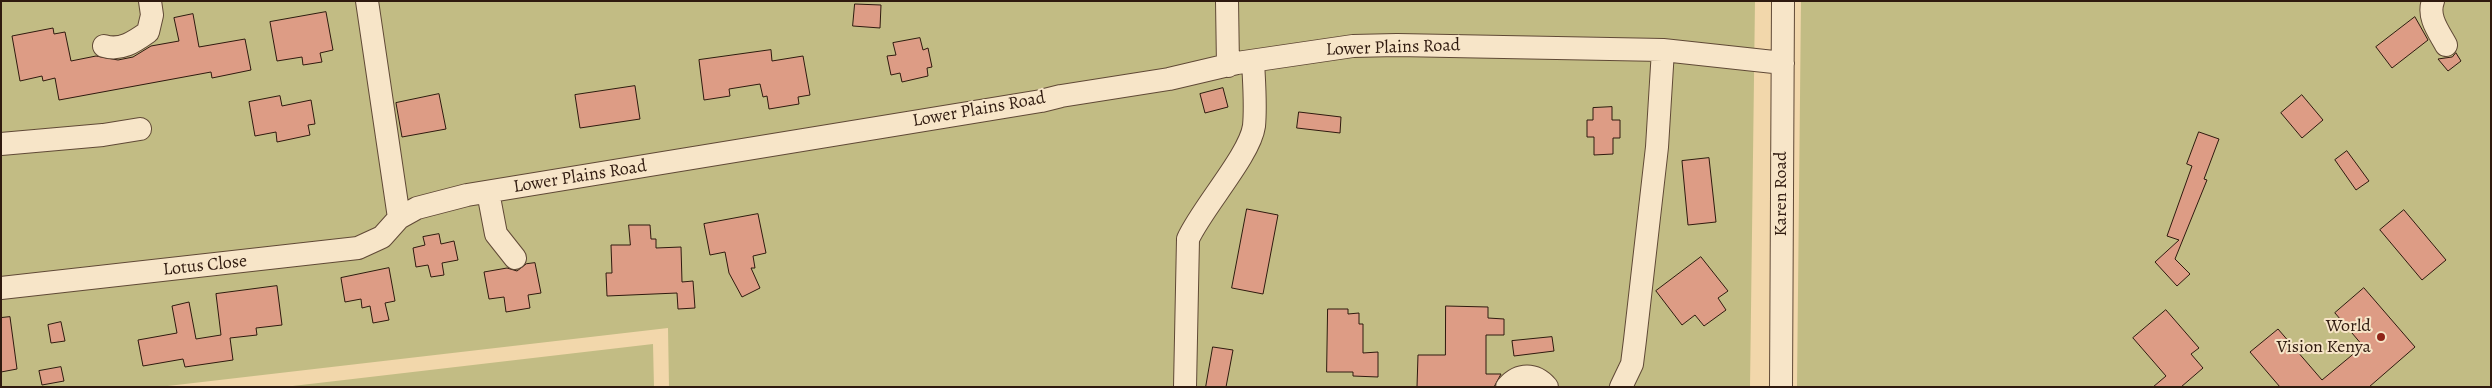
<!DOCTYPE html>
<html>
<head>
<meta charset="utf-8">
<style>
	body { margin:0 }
	#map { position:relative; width:2492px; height:388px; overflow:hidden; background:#f2d7ab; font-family:Alegreya,serif }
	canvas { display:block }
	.frame { position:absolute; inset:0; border:2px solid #2f1a0f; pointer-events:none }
</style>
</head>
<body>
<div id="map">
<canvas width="2492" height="388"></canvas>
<div class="frame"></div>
</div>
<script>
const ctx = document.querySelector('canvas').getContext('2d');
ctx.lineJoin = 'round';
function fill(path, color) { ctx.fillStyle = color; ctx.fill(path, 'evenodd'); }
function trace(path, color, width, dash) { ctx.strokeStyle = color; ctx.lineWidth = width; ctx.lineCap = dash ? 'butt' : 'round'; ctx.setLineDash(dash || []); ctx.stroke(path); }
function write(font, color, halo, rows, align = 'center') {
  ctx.font = font + ' Alegreya,serif'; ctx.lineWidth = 4; ctx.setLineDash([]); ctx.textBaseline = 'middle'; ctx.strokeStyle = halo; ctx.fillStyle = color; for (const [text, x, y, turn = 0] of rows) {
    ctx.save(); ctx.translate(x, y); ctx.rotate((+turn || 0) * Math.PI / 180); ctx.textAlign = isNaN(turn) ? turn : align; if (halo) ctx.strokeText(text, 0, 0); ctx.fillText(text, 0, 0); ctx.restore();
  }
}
const green = new Path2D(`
	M1,1H1755L1750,387H669L668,328L159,387H1Z
	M1801,1H2491V387H1797Z
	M653,344L654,387H284Z`);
const building = new Path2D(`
	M855,4L881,5L880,28L853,26Z
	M326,12L333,50L320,53L322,62L303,65L302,57L277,61L270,22Z
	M193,14L199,47L245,39L251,70L212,78L211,72L59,100L55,78L43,81L42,76L20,81L12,36L53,28L54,34L65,32L71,61L96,56L118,60L133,57L151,46L179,41L174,18Z
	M2415,17L2428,40L2392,68L2376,47Z
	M920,38L923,50L928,48L932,67L927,68L928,76L902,82L900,73L891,75L887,56L896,55L893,43Z
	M771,50L772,61L803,56L810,95L798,97L799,104L769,109L767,96L763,97L760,84L729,89L730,96L704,100L699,60Z
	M2456,53L2461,61L2448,71L2438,59L2452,57Z
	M635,86L640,119L580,128L575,95Z
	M1223,88L1228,107L1205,113L1200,94Z
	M439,94L446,129L402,137L396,103Z
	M2302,95L2323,120L2302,138L2281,113Z
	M280,96L282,106L311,100L315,124L308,125L310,135L277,142L276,132L255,136L249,102Z
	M1612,107V120H1620V138H1613V154L1594,155V137H1587V120H1593V108Z
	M1299,112L1341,117L1340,133L1297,128Z
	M2199,132L2219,139L2204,179L2207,180L2175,259L2190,274L2177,286L2155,262L2179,240L2167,236L2192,166L2187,164Z
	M2347,151L2369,181L2356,190L2335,160Z
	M1709,158L1716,222L1688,225L1682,161Z
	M1247,209L1278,215L1263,294L1232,288Z
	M2404,210L2446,260L2422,280L2380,230Z
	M758,214L766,253L753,256L755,268H751L760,288L742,297L729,273L725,252L710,255L704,224Z
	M629,225H650L651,239H656V248L681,247L682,282L693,281L695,308L678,309L677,293L607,296L606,273H612L611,245H630Z
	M439,234L441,244L454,241L458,260L442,263L444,275L431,277L428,265L416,267L413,248L425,245L423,237Z
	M1701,257L1728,291L1718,298L1726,310L1704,326L1695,315L1682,325L1656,291Z
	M535,263L541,293L528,295L530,308L506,312L504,297L489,299L484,272L507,268L517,271L526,264Z
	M389,268L395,301L385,303L389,320L373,323L370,306L362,308L361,299L345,302L341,278Z
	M277,286L282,325L256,328L257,335L230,338L233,360L185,367L183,359L143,366L138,340L177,333L172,306L189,302L196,339L221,335L216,294Z
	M2364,288L2415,347L2369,387H2280L2250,352L2278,329L2322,380L2363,346L2335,313Z
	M1446,306L1488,307V318L1504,319V335H1486V374H1501L1494,387H1417L1418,355H1445Z
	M1328,309H1348V314L1359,313V324H1363V353L1378,352V377L1353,376V372H1327Z
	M2166,310L2199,348L2191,354L2203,368L2181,387H2153L2166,376L2133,338Z
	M10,317L17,369L1,372V318Z
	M61,322L65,341L51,343L48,325Z
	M1552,337L1554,351L1514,356L1512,341Z
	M1213,347L1233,350L1226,387H1206Z
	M61,367L64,381L42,385L39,371Z`);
const minor = new Path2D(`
	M367,1L399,218
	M1227,1L1228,66
	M2433,1C2427,17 2439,32 2446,45
	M104,46C121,51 134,42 148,32L152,15L150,1
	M1,144L103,135L140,129
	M488,192L496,234L515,258
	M1,288L358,248L382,237L399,218L417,208L467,195L1041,101L1061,96L1169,79L1237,63L1353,46L1397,45L1663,50L1783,63
	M1185,387L1188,239C1202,208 1250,155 1254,126C1256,105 1254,82 1253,61
	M1507,387C1519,373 1535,373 1547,387
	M1621,387L1632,364L1635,340L1657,147L1663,50
	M1781,387L1783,1`);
const markers = [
	[2381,337,5,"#8f2418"]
];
const streetNames = [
	["Lower Plains Road",1393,48,-2],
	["Lower Plains Road",979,110,-10],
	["Lower Plains Road",580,177,-9],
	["Karen Road",1782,194,-90],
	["Lotus Close",205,266,-6]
];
const poiNames = [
	["World",2371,327],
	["Vision Kenya",2371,348]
];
fill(green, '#c2bc84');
fill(building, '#dd9c85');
trace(building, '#2f1a0f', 1);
trace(minor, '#604936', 24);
trace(minor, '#f7e5c8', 22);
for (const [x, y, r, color] of markers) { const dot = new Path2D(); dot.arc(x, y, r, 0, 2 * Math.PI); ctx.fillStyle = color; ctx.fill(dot); trace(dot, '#f7e5c8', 2); }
write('18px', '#2f1a0f', '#f7e5c8', streetNames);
write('18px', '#2f1a0f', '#f7e5c8', poiNames, 'right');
</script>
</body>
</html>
